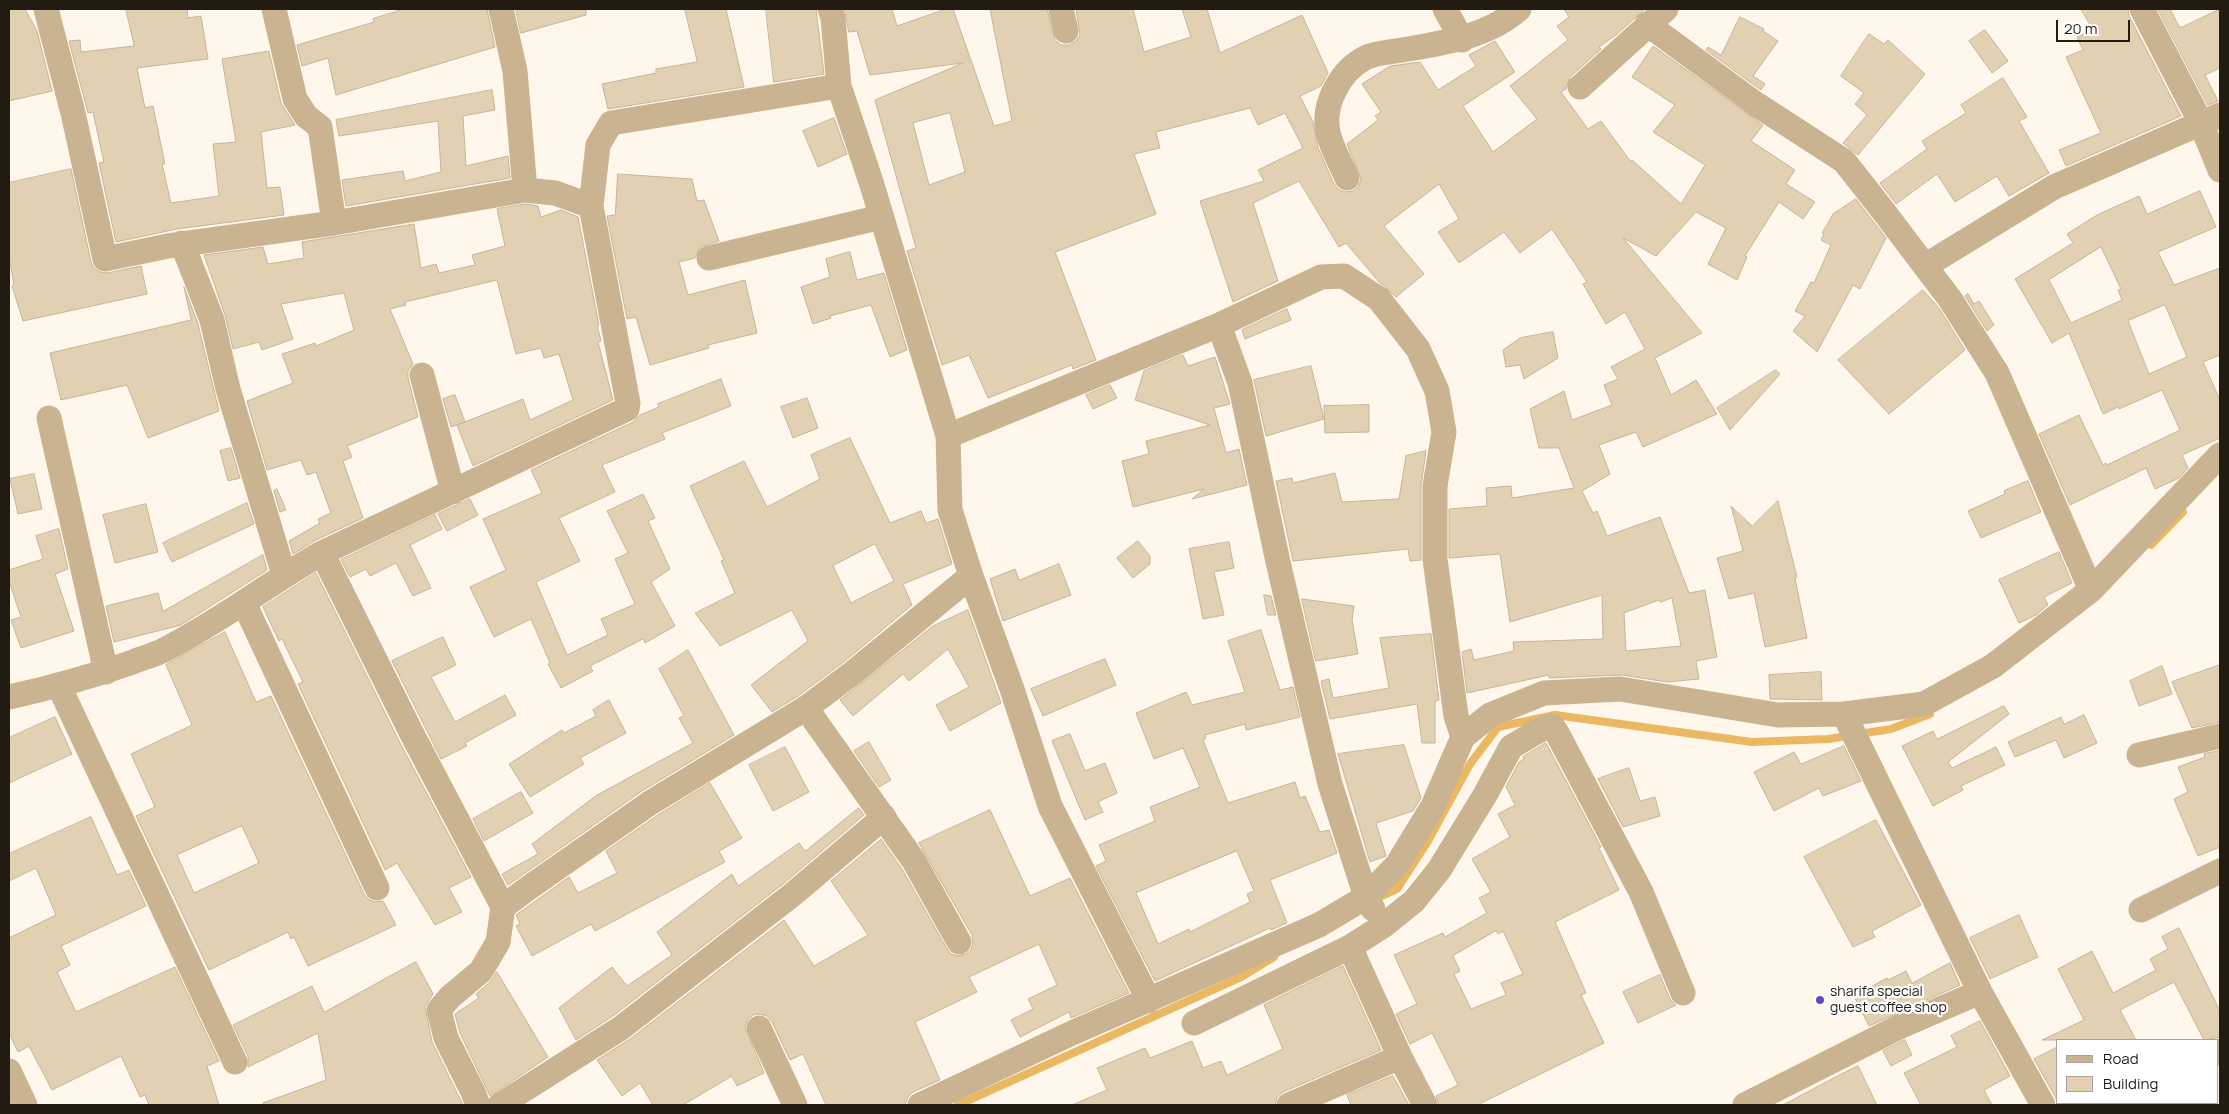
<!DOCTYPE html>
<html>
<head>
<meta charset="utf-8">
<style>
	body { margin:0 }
	#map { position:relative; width:2229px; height:1114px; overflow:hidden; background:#fff7eb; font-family:Manrope,sans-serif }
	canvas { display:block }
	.frame { position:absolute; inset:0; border:10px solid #221b11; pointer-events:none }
	.legend { position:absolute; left:2056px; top:1039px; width:162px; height:65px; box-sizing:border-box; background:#fff; border:1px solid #a7a4a0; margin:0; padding:6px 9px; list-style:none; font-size:15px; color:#221b11 }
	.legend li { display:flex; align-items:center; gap:10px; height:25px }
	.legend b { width:25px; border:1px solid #a7a4a0 }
	.scale { position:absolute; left:2056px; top:20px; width:74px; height:22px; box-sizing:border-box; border:2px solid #221b11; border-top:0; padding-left:6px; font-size:15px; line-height:18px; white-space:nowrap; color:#221b11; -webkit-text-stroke:4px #fff; paint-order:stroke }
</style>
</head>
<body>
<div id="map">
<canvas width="2229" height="1114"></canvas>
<div class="frame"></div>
<ul class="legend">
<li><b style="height:6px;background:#c9b390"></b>Road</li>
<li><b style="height:14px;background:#e2d0b3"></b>Building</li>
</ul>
<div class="scale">20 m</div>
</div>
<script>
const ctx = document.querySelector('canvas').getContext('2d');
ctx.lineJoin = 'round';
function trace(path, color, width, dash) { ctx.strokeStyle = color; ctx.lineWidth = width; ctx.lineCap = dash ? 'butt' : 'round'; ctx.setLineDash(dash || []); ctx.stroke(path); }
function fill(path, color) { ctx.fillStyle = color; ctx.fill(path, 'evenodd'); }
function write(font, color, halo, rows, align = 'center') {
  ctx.font = font + ' Manrope,sans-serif'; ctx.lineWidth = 4.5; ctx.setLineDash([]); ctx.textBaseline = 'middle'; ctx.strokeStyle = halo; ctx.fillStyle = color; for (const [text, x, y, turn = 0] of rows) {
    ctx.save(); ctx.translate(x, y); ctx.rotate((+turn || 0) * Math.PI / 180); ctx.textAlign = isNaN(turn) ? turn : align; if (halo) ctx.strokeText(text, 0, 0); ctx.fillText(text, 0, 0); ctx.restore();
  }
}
const stream = new Path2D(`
	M2151,545L2183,512
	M1378,898L1397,889L1428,841L1470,764L1498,727L1555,715L1752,742L1828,739L1891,729L1930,714
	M958,1105L1241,977L1274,957`);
const building = new Path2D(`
	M9,9H25L37,31L52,91L9,101Z
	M126,9H187L188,18L201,16L208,59L137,68L145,108L153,106L165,164H162L171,203L219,196L213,144L236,142L222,59L269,51L281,103L295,125L261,132L267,188L280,187L284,215L177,229L116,242L99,163L104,162L93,112L88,113L69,41L80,40L81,52L134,46Z
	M404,9H487L495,47L336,95L328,58L302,66L297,45L374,22L373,19Z
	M516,9H586V15L521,33Z
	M685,9H726L744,87L608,109L602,84L656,73V69L697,62Z
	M766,9H816L824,74L774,82Z
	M845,9H892L897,26L946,9H953L994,126L1012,121L990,9H1047L1055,40L1061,45H1069L1076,41L1080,35L1076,9H1133L1144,52L1191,37L1182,9H1207L1220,53L1302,15L1328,73L1321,86L1300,96L1313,122L1318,148L1334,184L1339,190L1346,192L1353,191L1358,187L1361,179L1347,144L1378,120L1375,116L1381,112L1362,84L1390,66L1420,62L1438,90L1476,66L1469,55L1495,41L1515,72L1463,106L1493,152L1537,119L1510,86L1568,40L1557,26L1569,17L1564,9H1645L1616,35L1599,47L1601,49L1570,77L1566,89L1561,92L1588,129L1601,121L1631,162L1632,160L1681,204L1705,165L1653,132L1675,105L1632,77L1653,46L1763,125L1751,141L1795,170L1786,184L1815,202L1803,219L1779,202L1745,256L1747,257L1737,280L1708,264L1726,228L1696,212L1656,256L1623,238L1702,333L1655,358L1671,395L1696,380L1717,414L1643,447L1636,432L1599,445L1610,474L1582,491L1593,513L1597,511L1607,536L1660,517L1689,593L1705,590L1717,657L1696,661L1699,679L1667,682L1622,675L1549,678V675L1467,693L1462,652L1471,649L1474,660L1514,651L1513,642L1603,639L1602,595L1510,622L1500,554L1449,558V509L1487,506L1486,488L1511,486L1512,498L1574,488L1559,448H1539L1530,409L1564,391L1572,420L1612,405L1604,385L1618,379L1611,367L1645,349L1625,312L1606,324L1583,284L1587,282L1552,229L1520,253L1504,232L1459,263L1438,232L1459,219L1439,184L1384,226L1424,274L1396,297L1379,282L1346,243L1339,247L1299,181L1253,203L1278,281L1233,302L1200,201L1264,181L1258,170L1303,148L1285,113L1258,125L1250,108L1156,132L1160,148L1134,154L1156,214L1055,252L1096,360L1073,369L1072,365L988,398L969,355L942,365L907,251L916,248L875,100L963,63L870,75L857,31L849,32ZM950,113L965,172L929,185L913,123ZM1672,598L1681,646L1626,651L1624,613L1659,600L1660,602Z
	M2081,9H2128L2129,16L2181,116L2066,166L2059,150L2101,133L2066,57L2083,50L2077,37L2093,30Z
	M2158,9H2170L2180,28L2220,9V68L2205,75L2218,101L2208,105Z
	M1740,17L1764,29L1763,31L1778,41L1753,76L1765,84L1761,90L1706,50L1708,47L1721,55Z
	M1985,30L2008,61L1992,73L1969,41Z
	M1869,34L1884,44L1888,40L1925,74L1858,155L1843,143L1867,115L1855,104L1864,93L1841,76Z
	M2003,78L2027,117L2019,121L2049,173L2009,196L1997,176L1955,202L1937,174L1896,204L1880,183L1927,149L1922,141L1966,113L1961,105Z
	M492,90L495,110L463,116L466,166L508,156L510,178L346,206L342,180L403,171L405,181L441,172L438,121L339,136L336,120Z
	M834,118L847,154L818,167L803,131Z
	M71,169L91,262L94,268L100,272L107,273L141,266L147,294L23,321L12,286L14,285L9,257V183Z
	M618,174L692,179L697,201L704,200L719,241L700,247L695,258L679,262L688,295L745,280L757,333L708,345L709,348L650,365L636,317L627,319L607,216L615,215Z
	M2200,191L2216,227L2158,252L2174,285L2220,268V355L2203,362L2220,400V438L2182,455L2188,468L2179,478L2155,489L2146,468L2070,505L2039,434L2079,415L2103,465L2106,463L2107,465L2180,430L2162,390L2119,409L2118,407L2103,414L2069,333L2052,343L2015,279L2073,243L2067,234L2097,215L2139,196L2147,214ZM2101,247L2121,289L2118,290L2122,300L2071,323L2049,280ZM2165,305L2187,357L2149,374L2128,321Z
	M1856,199L1886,238L1860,289L1853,285L1817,352L1793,331L1805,316L1795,311L1811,282L1814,283L1831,245L1821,240L1824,234L1822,233L1833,214Z
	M526,204L538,206L541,217L561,210L578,217L599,325H597L601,341L598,342L613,400L473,466L457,425L523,399L530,420L573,400L559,354L544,358L541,348L516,354L497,280L405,302L406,305L390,309L413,364L408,371V378L418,417L347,446L352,457L343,461L363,518L316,540L293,554L289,541L320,523L318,519L331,513L316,472L307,475L301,460L267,470L247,401L293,383L282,354L315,343L316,346L354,330L344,293L281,304L293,339L262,350L259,342L233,349L225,315L204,255L263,247L268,264L304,258L302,242L414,224L421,268L436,264L439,273L475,265L472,255L505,246L497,209Z
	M850,252L857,280L884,273L907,350L890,357L871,305L830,316L831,318L813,324L801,287L830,277L826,259Z
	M184,287L198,324L219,411L148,438L127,385L61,400L50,353L191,320Z
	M1923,290L1939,308L1965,350L1889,414L1838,360Z
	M1968,294L1974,304L1979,301L1994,325L1987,331L1965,296Z
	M1287,309L1291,320L1245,339L1242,330Z
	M1553,332L1558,358L1524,379L1520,365L1506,367L1503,350L1520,338Z
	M1183,355L1188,366L1215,357L1230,404L1214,408L1226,453L1239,449L1247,485L1192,499L1204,489L1133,507L1122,461L1149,454L1146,441L1210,425L1135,400L1144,371Z
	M1311,366L1324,419L1266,436L1254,380Z
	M1776,370L1780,374L1730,430L1717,408Z
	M721,379L731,406L662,433L665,439L602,465L615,492L559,518L580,561L536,582L567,655L608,635L601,619L635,604L615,559L628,553L607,511L643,494L655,518L648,521L670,569L651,582L675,626L645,643L643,639L590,666L593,671L561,688L548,664L550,663L531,619L494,637L470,587L506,570L483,519L542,493L531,470L633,422L640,415L659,407L658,404Z
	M1110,385L1117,398L1093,409L1086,395Z
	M455,395L465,422L451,427L443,399Z
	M807,398L818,428L793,438L781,407Z
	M1369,405V432L1325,433L1324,406Z
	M850,438L890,523L921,511L926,523L938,519L952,564L903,584L912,605L845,661L798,696L772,712L751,685L808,641L792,610L720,646L695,613L735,593L721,561L724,560L690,486L744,461L767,507L820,479L811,455ZM875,544L894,581L851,603L833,566Z
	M231,448L240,478L228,481L220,451Z
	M1426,451L1421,486V560L1410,561L1408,549L1293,561L1276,481L1292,478L1293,483L1335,473L1342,502L1399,499L1406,456Z
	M34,474L42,509L18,514L10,479Z
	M2028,481L2041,512L1981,538L1968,511L2005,494L2004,491Z
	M277,489L286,510L280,512L274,491Z
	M470,499L478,515L447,531L438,514Z
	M1778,501L1797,577L1795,578L1807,638L1765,647L1754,593L1729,599L1717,558L1743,551L1731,506L1752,526Z
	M247,503L254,524L172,562L163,543Z
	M146,504L158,552L115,563L103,515Z
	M435,515L442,529L410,545L431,588L413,596L396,563L370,576L366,569L350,577L341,560Z
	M59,529L68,569L55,574L74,631L21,648L11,620L21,617L9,581V570L43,559L36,536Z
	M1138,541L1150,556V564L1133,578L1117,558Z
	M1229,542L1234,568L1214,572L1224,615L1203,619L1189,549Z
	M2059,552L2072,583L2044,597L2048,605L2036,615L2019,623L1999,580Z
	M263,555L267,570L181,625L114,642L106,606L158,593L163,611Z
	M1059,564L1071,595L1003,621L990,579L1015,569L1019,580Z
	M316,573L399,741L471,877L449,888L462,912L435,925L397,863L385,870L298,684L303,682L282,639L279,641L263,607Z
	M1264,595L1271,596L1276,615H1268Z
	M1302,599L1354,606L1352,620L1358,654L1316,661Z
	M968,610L1001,703L950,731L936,705L969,687L948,649L909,681L903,674L853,716L840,700L933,626Z
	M1261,630L1280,690L1293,687L1300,717L1246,730L1245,724L1205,735L1206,738L1203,740L1228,803L1295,782L1300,798L1305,796L1320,832L1329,830L1337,853L1270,880L1287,923L1271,930L1270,928L1155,981L1096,866L1106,861L1099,845L1155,821L1150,807L1200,787L1183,748L1154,759L1136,713L1186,692L1192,705L1245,692L1228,641ZM1237,851L1254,891L1247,894L1250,902L1190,932L1189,929L1158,944L1136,893Z
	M225,632L256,702L271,696L364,894L369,900L376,902L383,901L396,925L308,966L294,937L291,939L288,932L209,970L136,816L155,807L131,754L192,725L166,665ZM242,826L259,863L194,893L177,855Z
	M1431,634L1439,700L1435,701V743H1422L1417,704L1330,719L1321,681L1329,679L1333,698L1389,688L1380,638Z
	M443,637L456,665L431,677L455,722L505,695L516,715L465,743L467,746L441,759L392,661Z
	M688,650L734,735L642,791L508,885L502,874L538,854L532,844L597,795L693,743L679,718L684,716L659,669Z
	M1105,659L1116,685L1043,716L1031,689Z
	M2220,665V722L2192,728L2172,682Z
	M2162,666L2172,694L2139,706L2130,681Z
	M1821,672L1822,700L1770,699L1769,675Z
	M609,700L626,733L580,758L584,764L530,797L509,764L562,730L564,733L596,716L593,710Z
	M2004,706L2009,714L1948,762L1952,768L1996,747L2005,765L1961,786L1963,790L1933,806L1902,746L1933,731L1937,739Z
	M2084,715L2097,743L2064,758L2056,740L2015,757L2008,742L2061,717L2064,724Z
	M55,717L72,754L9,783V738Z
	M1070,734L1085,771L1105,763L1117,793L1098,802L1103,812L1085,820L1052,741Z
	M869,742L891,780L879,787L854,751Z
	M1546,743L1601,847L1599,848L1619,890L1555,922L1586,993L1581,995L1604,1043L1477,1105H1439L1436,1096L1458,1085L1432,1033L1410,1044L1396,1014L1417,1004L1394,955L1443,933L1445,937L1487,913L1479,898L1491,892L1472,859L1510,837L1498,814L1515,805L1506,787L1519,762L1524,759L1523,757ZM1496,931L1498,934L1503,931L1523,974L1501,983L1506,995L1471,1009L1454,974L1460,971L1453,956Z
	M1404,745L1421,798L1413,811L1376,823L1386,856L1370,862L1338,754Z
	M1844,746L1861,781L1823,796L1819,788L1774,811L1754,772L1794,752L1801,764Z
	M785,747L809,792L773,811L749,765Z
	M2220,751V847L2198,856L2174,799L2188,792L2178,767L2205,757L2204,754Z
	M1629,768L1640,801L1655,797L1660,816L1623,827L1598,779Z
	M710,783L742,838L719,851L725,862L595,931L591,924L532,956L516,926L520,924L516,915L569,877L578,893L617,873L606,851L658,815Z
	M521,792L533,813L484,841L473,819Z
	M859,808L864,815L783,884L613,1016L576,1040L559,1008L612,967L627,986L672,955L657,932L732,874L738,886L799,843L805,851Z
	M990,810L1030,896L1070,878L1129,993L1071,1018L1069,1012L1020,1037L1011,1020L1033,1009L1028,999L1057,985L1039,944L969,977L977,992L915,1022L940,1080L913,1092L908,1097L905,1105H826L803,1054L790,1060L772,1022L767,1016L760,1014L753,1015L748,1019L745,1027L764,1073L737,1086L732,1076L683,1105H653L640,1083L622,1096L597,1060L630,1039L784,920L814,966L868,935L831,881L881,839L902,869L947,949L951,954L958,956L966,954L971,950L973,943L972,935L919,843Z
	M91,817L117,875L129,870L146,906L61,946L70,965L57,972L76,1012L175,967L219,1061L207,1066L219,1105H149L145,1095L140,1097L121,1056L52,1090L29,1046L18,1052L9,1033V938L56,915L36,868L9,881V854Z
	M1876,820L1921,905L1872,931L1875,937L1853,947L1804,857Z
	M2019,915L2038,957L1990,979L1970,938Z
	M2179,928L2220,1011V1037L2204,1040L2174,982L2120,1010L2136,1040H2042L2084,1020L2058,969L2092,951L2113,993L2156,970L2150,959L2168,949L2162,937Z
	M416,962L433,994L425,1007L432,1042L463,1105H264L263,1103L326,1080L318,1033L248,1067V1056L233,1025L312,986L324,1012Z
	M1950,963L1960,985L1869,1026L1854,996L1887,978L1888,980L1906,971L1912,983Z
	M1343,966L1381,1050L1283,1092L1277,1097L1275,1105H1072L1107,1090L1097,1068L1145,1048L1150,1058L1192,1041L1203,1068L1221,1061L1227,1075L1283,1049L1264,1005Z
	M497,972L548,1057L490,1096L460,1033L455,1014L479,998L476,994L490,982Z
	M1660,975L1670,999L1676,1005L1638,1023L1623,992Z
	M1980,1021L2010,1076L1984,1090L1992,1105H1921L1904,1073L1957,1047L1951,1036Z
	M1905,1040L1912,1055L1891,1066L1883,1051Z
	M2058,1047V1105H2057L2056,1098L2034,1059Z
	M1858,1066L1877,1105H1783L1826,1082Z
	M1393,1076L1409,1105H1351L1347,1095Z`);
const minor = new Path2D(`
	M46,9L73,113L105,259L168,246L334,223L525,190L555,193L591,206
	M274,9L295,99L306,116L320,127L334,223
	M501,9L515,71L525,190
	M830,9L833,18L839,86L872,185L948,436L950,510L971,576L1013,692L1050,806L1143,989L1148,1001
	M1061,9L1066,31
	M1445,9L1462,40
	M2142,9L2201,123L2220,170
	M1647,24L1756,104L1844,161L1881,208L1950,299L1997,373L2091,590
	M1580,87L1666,9
	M1347,178C1341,164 1331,147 1328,132C1322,105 1340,71 1365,58C1375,53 1391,52 1402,50C1444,43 1487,37 1519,9
	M182,243L212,320L228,389L284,575
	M709,258L881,217
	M1925,266L2054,187L2220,115
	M1219,325L1240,383L1278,562L1330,784L1366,897L1373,909
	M422,375L453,492
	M49,418L106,672
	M948,436L1219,325L1321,277L1344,276L1379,299L1418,349L1437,391L1444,432L1435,486V559L1456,716L1463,737
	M322,553L412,734L503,907L498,942L481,971L450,997L439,1010L446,1038L473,1092L478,1105
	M244,603L377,888
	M59,686L235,1062
	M9,697C50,688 90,677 130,663C142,658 155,655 166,649C221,621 269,583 322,553L627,409L628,403L591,206L598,145L611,123L839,86
	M806,708L914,861L959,942
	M1844,714L1980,992L2043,1105
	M2139,755L2220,736
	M503,907L527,889L650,803L806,708L854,672L971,576
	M2141,910L2220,871
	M1350,947L1400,1057L1425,1105
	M1194,1023L1350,947L1383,926L1414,901L1439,870L1485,795L1511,747L1545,727H1553L1557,733L1641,892L1683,993
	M759,1028L795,1105
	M2218,1053L2220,1051
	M9,1071L25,1105
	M500,1105L621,1028L792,895L884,817
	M920,1105L1072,1033L1319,925L1366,897L1397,865L1433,806L1463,737L1490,715L1544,693L1620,689L1778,715L1844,714L1924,704L1993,666L2091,590L2220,455
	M1289,1105L1400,1057
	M1745,1105L1901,1026L1980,992`);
const markers = [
	[1820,1000,5,"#6549c2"]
];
const poiNames = [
	["sharifa special",1830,992],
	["guest coffee shop",1830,1008]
];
trace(stream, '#eab762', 8);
fill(building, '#e2d0b3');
trace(building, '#c7b498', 1);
trace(minor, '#c9b390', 25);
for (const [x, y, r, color] of markers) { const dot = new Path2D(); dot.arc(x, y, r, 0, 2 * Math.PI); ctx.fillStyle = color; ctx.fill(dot); trace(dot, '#fff', 2); }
write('14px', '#221b11', '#fff', poiNames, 'left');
</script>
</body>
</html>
